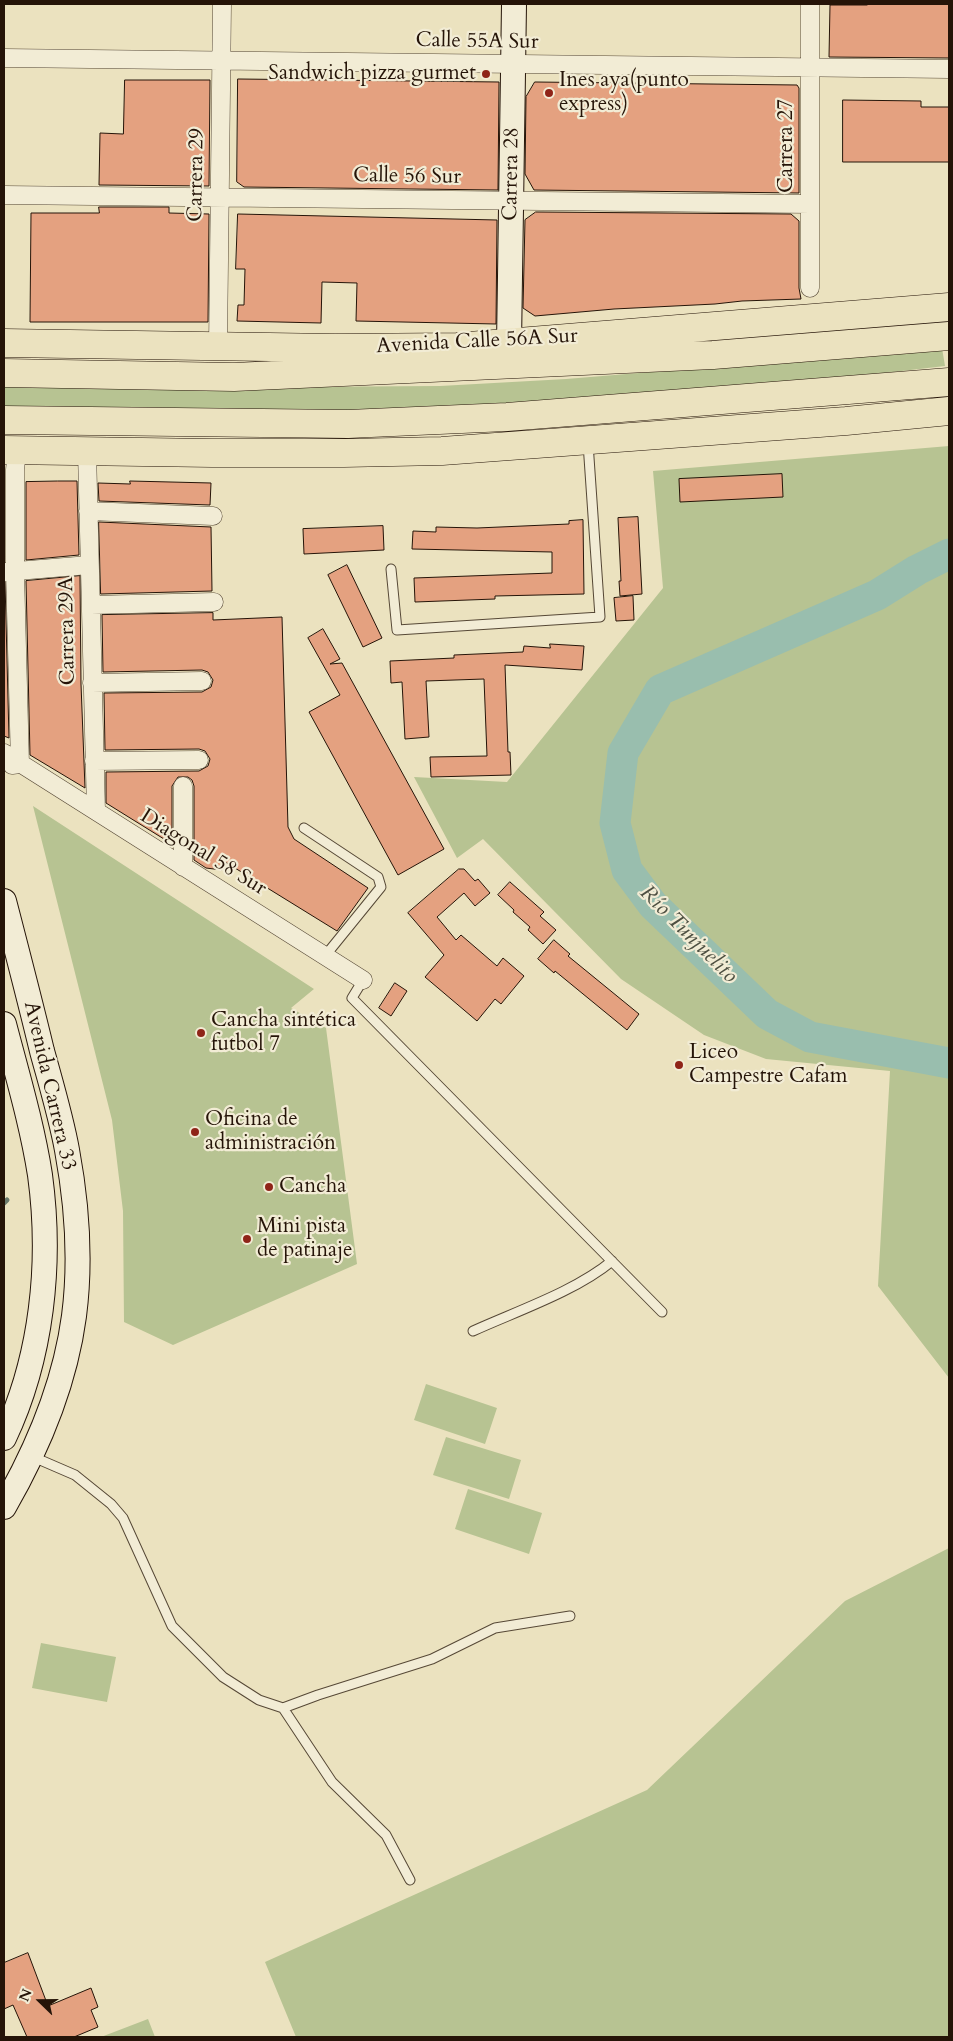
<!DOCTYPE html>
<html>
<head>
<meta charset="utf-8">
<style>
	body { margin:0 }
	#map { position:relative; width:953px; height:2041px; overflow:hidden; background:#ebe2bf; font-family:Cardo,serif }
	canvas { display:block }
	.frame { position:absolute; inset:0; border:5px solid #251408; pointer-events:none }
	.north { position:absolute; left:15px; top:1976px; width:50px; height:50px; -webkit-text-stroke:4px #f2ecd5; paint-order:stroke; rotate:292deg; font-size:14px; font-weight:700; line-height:20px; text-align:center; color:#251408 }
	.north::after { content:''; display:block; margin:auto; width:18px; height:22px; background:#251408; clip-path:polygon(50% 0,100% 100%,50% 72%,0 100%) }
</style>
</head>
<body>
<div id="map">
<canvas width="953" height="2041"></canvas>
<div class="frame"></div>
<div class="north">N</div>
</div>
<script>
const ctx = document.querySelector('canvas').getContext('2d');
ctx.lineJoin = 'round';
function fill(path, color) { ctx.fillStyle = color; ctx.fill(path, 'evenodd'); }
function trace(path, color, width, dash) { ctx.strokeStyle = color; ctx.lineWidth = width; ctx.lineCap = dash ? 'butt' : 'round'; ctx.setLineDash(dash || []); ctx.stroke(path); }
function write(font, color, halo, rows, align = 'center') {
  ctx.font = font + ' Cardo,serif'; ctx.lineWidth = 4.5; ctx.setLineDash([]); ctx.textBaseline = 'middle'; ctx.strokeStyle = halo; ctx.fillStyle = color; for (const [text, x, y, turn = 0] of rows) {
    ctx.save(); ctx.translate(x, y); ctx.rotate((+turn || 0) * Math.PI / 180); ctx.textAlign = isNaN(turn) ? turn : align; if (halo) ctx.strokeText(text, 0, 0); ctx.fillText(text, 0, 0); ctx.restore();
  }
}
const green = new Path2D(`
	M942,348L945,366L729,391L342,413L4,412V383L284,387L440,386L566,379Z
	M949,446V1378L878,1286L890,1071L766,1059L704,1035L621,979L483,839L457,858L414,777L507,782L663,588L653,471Z
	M33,806L314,989L291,1008L326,1028L357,1264L173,1345L124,1322L123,1211L112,1120Z
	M426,1384L497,1408L485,1444L414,1420Z
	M446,1437L521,1460L509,1499L433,1475Z
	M468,1489L542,1513L529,1554L455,1529Z
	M949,1548V2037H296L265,1962L647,1790L845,1601Z
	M41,1643L116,1657L107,1702L32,1688Z
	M148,2019L155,2037H101Z`);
const stream = new Path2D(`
	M4,1203L7,1200`);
const river = new Path2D(`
	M949,554L917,570L877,595L660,690L623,753L615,823L627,870L653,905L767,1014L810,1037L949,1063`);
const building = new Path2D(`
	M867,4H949V58L829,57L830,5H867Z
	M238,79L499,82L498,190L244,187L237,182Z
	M125,80H210L209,186L99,185L100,133L123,134Z
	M535,82L797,85L799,88V193L534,190L525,174L526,97Z
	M843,100L921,101V107H949V162H843Z
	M99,207H169V213L209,214L208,322H30L31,213H99Z
	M536,212L791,214L799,221V288L801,299L742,301L715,304L614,309L535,316L523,308L525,220Z
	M238,214L497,220L496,324L356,321L357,283L322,282L321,323L237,321L238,305H244L245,269H236Z
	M782,474L783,497L680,502L679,479Z
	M58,481H77L79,555L26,560V482Z
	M130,481L211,483L210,505L99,501L98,483L130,484Z
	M638,517L642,594L620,596L619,581H621L618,518Z
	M583,520L584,594L495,596V599L415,602L414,578L552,573V552L412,549L413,531L436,532V527L477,528L569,524V521Z
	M99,522L211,527L212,591L101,594Z
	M383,526L384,550L304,554L303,529Z
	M347,565L382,638L363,647L328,575Z
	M80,576L81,684L85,788L30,755L26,581Z
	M4,582H5L9,738L4,736Z
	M633,596L634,620L616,621L614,598Z
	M213,613V620L282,617L288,827L294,839L368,888L337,931L222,860V870L206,868L194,860V786L192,780L188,777H178L172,786V844L106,803V772L199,771L208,766L210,759L205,751L199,749L105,750L104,693L202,692L211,687L213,680L208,672L202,670L103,672L102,615Z
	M323,629L340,659L330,664L342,663L444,849L398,875L309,712L340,695L308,638Z
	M550,644L584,646L582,670L505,665L508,752H510L511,775L431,777L430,757L487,756L484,679L426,681L429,737L405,739L402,682L391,683L390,661L454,658V655L523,652L524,646L550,648Z
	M459,869H464L475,881L478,879L490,893L475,906L464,893L437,917L456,940L461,935L497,966L503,958L524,976L501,1004L495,999L477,1021L425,977L444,955L408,913Z
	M510,882L544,912L540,916L556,930L543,944L528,930L530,927L513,912L514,910L498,895Z
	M554,940L570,954L568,956L639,1014L627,1030L555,971L554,973L538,959Z
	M395,983L407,991L391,1016L379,1008Z
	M28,1953L48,2006L91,1988L98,2007L91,2010L98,2027L74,2037H27L13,2005L4,2009V1963Z`);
const lane = new Path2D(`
	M391,569L397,630L600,617L588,443
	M304,828L378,877L381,887L325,956
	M363,980L352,998L662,1312
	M473,1331C517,1311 576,1291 612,1261
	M31,1456L75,1475L111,1504L123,1518L172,1626L223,1677L259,1700L283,1708L318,1695L432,1659L495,1628L570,1616
	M283,1708L332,1782L386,1835L410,1880`);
const street = new Path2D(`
	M810,4V288
	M4,58L949,69
	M4,195L810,204
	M218,346L222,4
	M87,451L96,811
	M88,511L213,516
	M5,572L89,565
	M91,605L214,602
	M92,683L202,681
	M4,753L363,980
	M94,761L199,760
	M12,765L20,764L15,572V470L17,450
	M183,867V786`);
const secondary = new Path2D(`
	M509,344L514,4
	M4,901C17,951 30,1001 42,1051C51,1084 61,1117 67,1150C77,1204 81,1262 74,1316C65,1384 38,1448 4,1507
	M4,1024C17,1074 32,1124 40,1175C52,1263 42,1358 4,1438`);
const highway = new Path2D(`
	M4,343L335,348L457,347L949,307
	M4,373L234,377L713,355L949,336
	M4,420L348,424L507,417L949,382
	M4,450L212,453H344L442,451L846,421L949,411`);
const markers = [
	[486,74,5,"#8f2418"],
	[549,93,5,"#8f2418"],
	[201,1033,5,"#8f2418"],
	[679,1065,5,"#8f2418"],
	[195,1132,5,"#8f2418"],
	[269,1187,5,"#8f2418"],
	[247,1239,5,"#8f2418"]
];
const streetNames = [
	["Calle 55A Sur",477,42,1],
	["Carrera 27",787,146,-90],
	["Carrera 28",512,174,-89],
	["Carrera 29",197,175,-89],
	["Calle 56 Sur",407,177,1],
	["Avenida Calle 56A Sur",477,342,-3],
	["Carrera 29A",68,631,-91],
	["Diagonal 58 Sur",203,853,32],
	["Avenida Carrera 33",49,1086,77]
];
const poiNames = [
	["Sandwich pizza gurmet",476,74,"right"],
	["Ines aya(punto",559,81],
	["express)",559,105],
	["Cancha sintética",211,1021],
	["futbol 7",211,1045],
	["Liceo",689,1053],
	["Campestre Cafam",689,1077],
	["Oficina de",205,1120],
	["administración",205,1144],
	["Cancha",279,1187],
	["Mini pista",257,1227],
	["de patinaje",257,1251]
];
const waterNames = [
	["Río Tunjuelito",688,935,45]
];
fill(green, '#b7c392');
trace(stream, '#6b7a6c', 5);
trace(river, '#99beae', 31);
fill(building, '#e4a180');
trace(building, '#251408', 1);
trace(lane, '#564836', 11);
trace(street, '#564836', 19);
trace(secondary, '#251408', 26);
trace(highway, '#251408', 29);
trace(lane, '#f2ecd5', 9);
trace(street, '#f2ecd5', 18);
trace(secondary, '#f2ecd5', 24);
trace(highway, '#ebe2bf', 28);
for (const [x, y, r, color] of markers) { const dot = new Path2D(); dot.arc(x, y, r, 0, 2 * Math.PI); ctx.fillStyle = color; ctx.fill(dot); trace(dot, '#f2ecd5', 2); }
write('21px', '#251408', '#f2ecd5', streetNames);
write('21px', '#251408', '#f2ecd5', poiNames, 'left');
write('italic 22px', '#4e5042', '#f2ecd5', waterNames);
</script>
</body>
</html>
